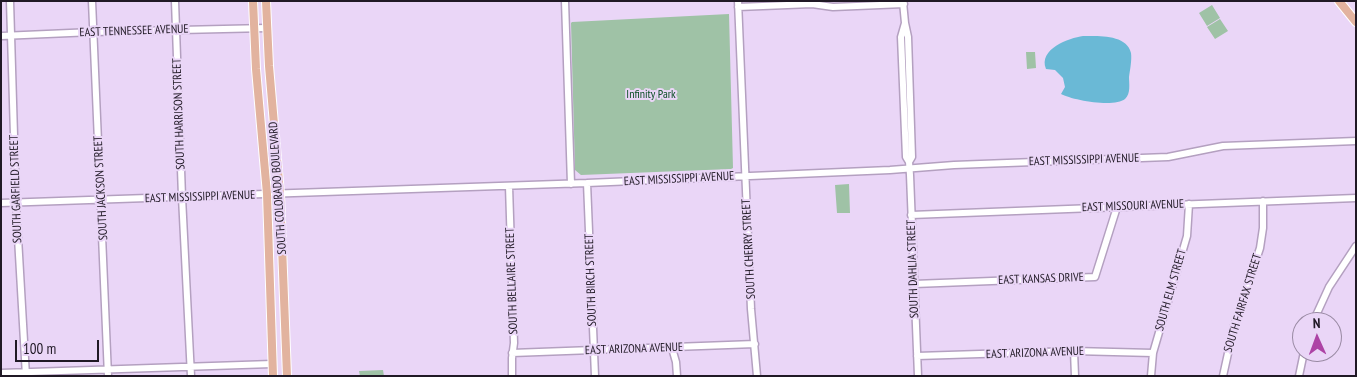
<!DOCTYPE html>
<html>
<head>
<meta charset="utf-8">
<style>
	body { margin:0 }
	#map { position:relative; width:1357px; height:377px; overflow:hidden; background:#ead6f7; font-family:"PT Sans Narrow",sans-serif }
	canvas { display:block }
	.frame { position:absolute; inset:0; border:2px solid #201925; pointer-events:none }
	.north { position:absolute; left:1292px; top:312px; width:50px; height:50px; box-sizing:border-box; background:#ead6f7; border:1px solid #998aa3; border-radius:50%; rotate:358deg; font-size:14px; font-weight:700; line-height:20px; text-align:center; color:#201925 }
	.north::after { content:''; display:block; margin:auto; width:18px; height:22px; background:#ad43a5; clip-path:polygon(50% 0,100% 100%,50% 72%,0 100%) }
	.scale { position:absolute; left:15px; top:340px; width:84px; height:22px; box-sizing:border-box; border:2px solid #201925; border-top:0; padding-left:6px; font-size:15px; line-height:18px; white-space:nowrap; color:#201925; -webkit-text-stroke:4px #ead6f7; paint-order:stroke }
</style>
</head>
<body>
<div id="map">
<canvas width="1357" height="377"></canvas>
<div class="frame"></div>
<div class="north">N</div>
<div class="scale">100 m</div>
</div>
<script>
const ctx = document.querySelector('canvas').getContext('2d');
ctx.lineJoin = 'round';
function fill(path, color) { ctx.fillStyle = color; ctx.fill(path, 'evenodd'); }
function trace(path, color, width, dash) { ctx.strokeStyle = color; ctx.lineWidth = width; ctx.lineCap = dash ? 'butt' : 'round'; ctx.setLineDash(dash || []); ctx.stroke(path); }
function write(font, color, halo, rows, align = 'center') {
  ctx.font = font + ' "PT Sans Narrow",sans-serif'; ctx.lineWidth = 4; ctx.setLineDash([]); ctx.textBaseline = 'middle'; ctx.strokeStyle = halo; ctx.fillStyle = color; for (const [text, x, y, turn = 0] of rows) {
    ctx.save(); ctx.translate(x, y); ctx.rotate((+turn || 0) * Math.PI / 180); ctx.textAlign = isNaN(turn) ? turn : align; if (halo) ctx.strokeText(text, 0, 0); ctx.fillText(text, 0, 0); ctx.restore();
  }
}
const green = new Path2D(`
	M1212,5L1220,18L1207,26L1199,13Z
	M729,14L733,168L731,169L581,175L575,170L571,23L572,22Z
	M1220,19L1228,31L1215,39L1207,27Z
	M1026,52H1035L1036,68L1027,69Z
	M849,184L850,213H837L835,185Z
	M383,370L384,376H360L359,371Z`);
const water = new Path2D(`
	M1083,36C1097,36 1127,34 1131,53C1132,60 1130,70 1129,77C1129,83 1131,94 1125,99C1114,108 1072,100 1061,94L1065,87L1063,78L1055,70L1046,69C1038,49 1069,38 1083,36Z`);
const minor = new Path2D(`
	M10,1L16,203L26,376
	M92,1L108,376
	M175,1L182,197L191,376
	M565,1L571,184
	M738,1L751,309L757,376
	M903,2L905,23L908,37L912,157L909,162
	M738,7L812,4L833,7L904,4
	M905,23L901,37L906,157L909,162L910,175L918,376
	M1,36L93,32L267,28
	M587,183L595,376
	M509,186L514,343L512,358V376
	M1,203L587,183L890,170L954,165L1168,157L1223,146L1356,141
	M911,215L1356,198
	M914,284L1095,277L1117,207
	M1313,322L1329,287L1356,246
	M672,348L676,362L677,376
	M1074,351L1075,376
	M512,353L755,344
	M917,356L1074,351L1153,353
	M1,373L272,364
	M1151,376L1153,353L1187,236L1189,204
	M1223,376L1234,326L1260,248L1263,228V201
	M1299,376L1304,352`);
const major = new Path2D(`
	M253,1L256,69L267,194L273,376
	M266,1L269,66L280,194L287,376
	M1339,1L1356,22`);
const streetNames = [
	["EAST TENNESSEE AVENUE",134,31,-2],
	["SOUTH HARRISON STREET",179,114,-92],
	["EAST MISSISSIPPI AVENUE",1084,160,-2],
	["EAST MISSISSIPPI AVENUE",679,179,-3],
	["SOUTH JACKSON STREET",101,188,-93],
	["SOUTH COLORADO BOULEVARD",278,188,-94],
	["SOUTH GARFIELD STREET",16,189,-92],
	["EAST MISSISSIPPI AVENUE",200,197,-2],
	["EAST MISSOURI AVENUE",1133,206,-2],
	["SOUTH CHERRY STREET",749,249,-93],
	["SOUTH DAHLIA STREET",913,269,-92],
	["EAST KANSAS DRIVE",1041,279,-2],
	["SOUTH BIRCH STREET",591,280,-92],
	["SOUTH BELLAIRE STREET",512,281,-92],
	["SOUTH ELM STREET",1171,290,-74],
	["SOUTH FAIRFAX STREET",1243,303,-73],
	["EAST ARIZONA AVENUE",634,349,-2],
	["EAST ARIZONA AVENUE",1035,353,-2]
];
const parkNames = [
	["Infinity Park",651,95]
];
fill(green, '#9fc2a6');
fill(water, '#6ab9d6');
trace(minor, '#b4a0c0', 9);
trace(major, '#fff', 10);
trace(minor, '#fff', 6);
trace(major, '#e2b39f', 8);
write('12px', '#201925', '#ead6f7', streetNames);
write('12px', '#0a4e24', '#ead6f7', parkNames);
</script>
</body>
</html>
